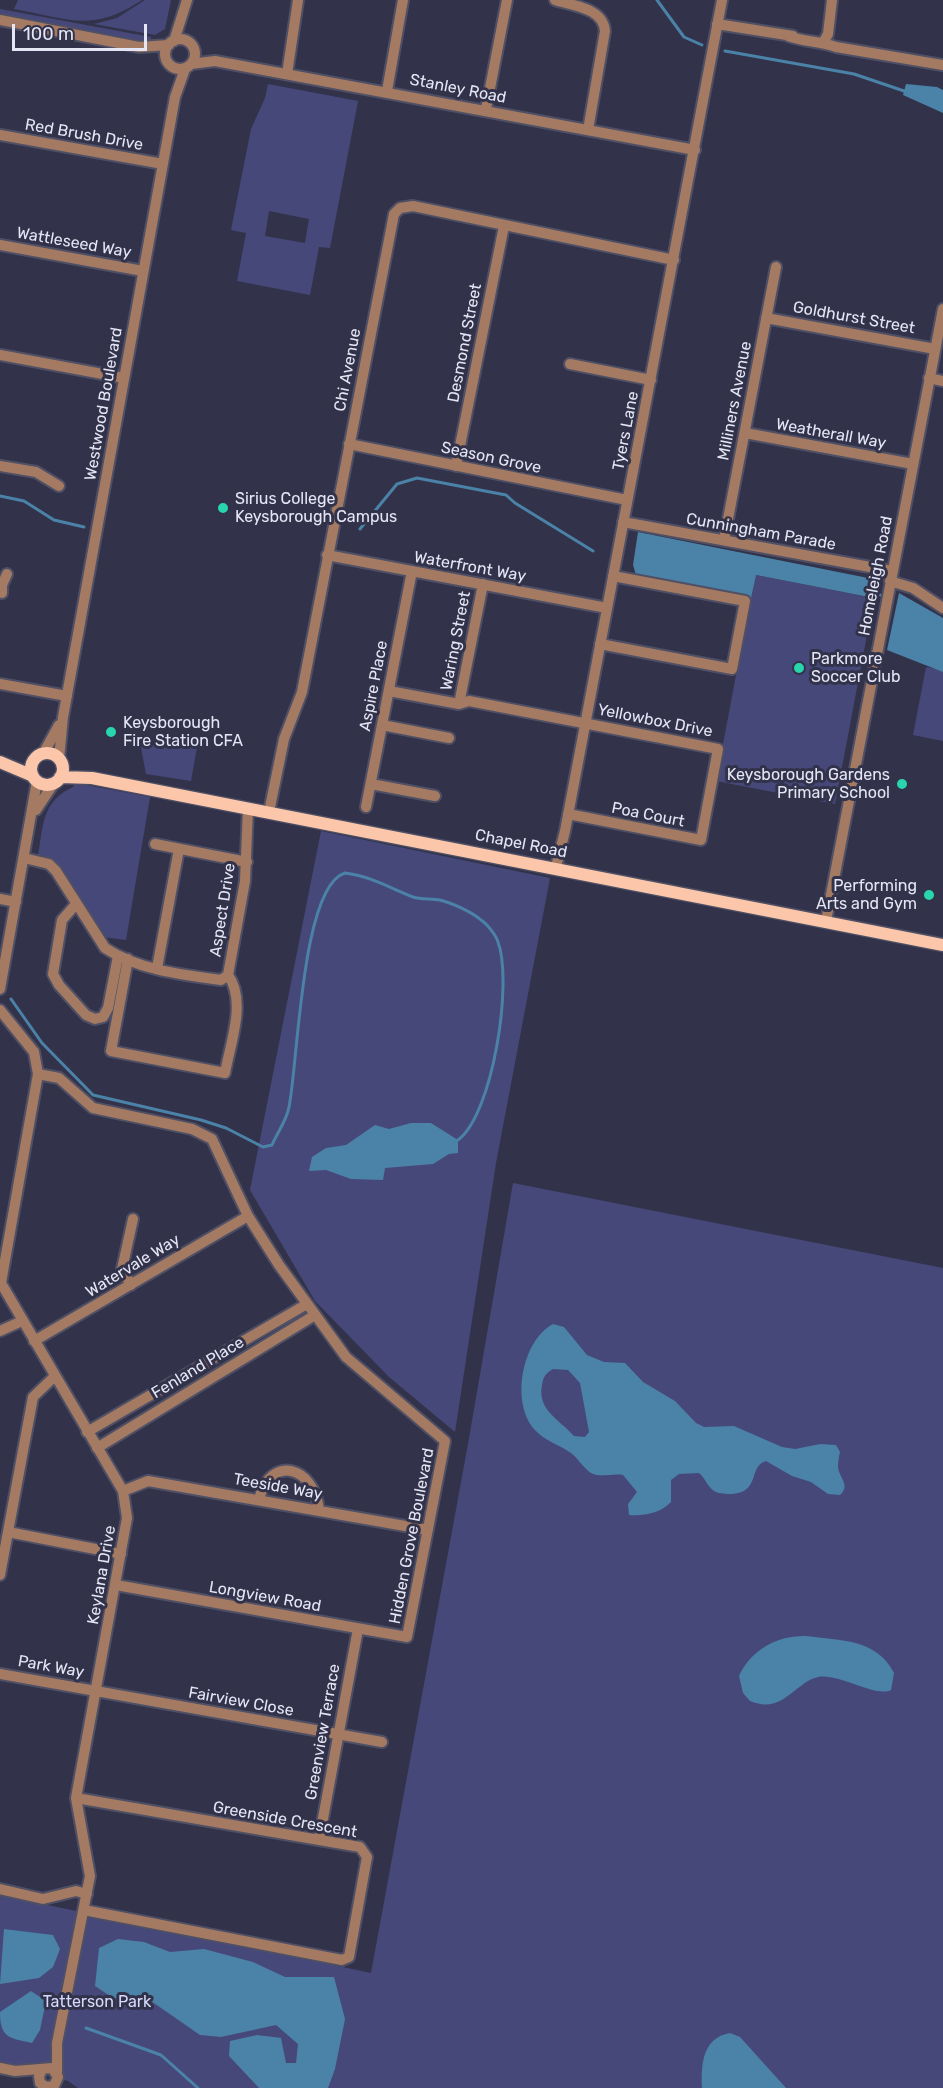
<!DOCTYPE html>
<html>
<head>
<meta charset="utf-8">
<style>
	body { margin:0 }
	#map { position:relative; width:943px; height:2088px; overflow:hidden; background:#32334a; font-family:Rubik,sans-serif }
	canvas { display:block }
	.scale { position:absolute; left:12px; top:24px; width:135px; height:27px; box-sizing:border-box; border:3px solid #e5e6f5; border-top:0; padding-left:8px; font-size:18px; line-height:21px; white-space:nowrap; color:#e5e6f5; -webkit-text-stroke:4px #32334a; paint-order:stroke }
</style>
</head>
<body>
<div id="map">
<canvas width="943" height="2088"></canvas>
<div class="scale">100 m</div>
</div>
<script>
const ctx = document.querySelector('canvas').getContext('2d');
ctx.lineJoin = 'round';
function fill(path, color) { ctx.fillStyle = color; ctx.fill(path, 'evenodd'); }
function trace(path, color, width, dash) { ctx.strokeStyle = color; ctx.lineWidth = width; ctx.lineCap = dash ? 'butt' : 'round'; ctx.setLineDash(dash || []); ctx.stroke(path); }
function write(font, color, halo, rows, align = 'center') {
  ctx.font = font + ' Rubik,sans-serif'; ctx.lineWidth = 6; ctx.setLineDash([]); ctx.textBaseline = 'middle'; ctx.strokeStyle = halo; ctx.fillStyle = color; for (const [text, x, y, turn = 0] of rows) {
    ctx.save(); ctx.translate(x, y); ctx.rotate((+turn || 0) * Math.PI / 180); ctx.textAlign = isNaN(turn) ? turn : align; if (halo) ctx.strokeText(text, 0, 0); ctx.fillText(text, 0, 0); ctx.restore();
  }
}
const green = new Path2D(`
	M18,0H142C92,33 69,19 14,9Z
	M145,0H171L165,29L155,35L94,24L117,18Z
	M0,9L151,37L150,43L0,15Z
	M268,84L358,101L330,248L319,247L310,295L237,281L246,233L231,230L251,129L265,98ZM269,211L309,219L305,243L265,236Z
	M755,575L874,598L835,804L716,781Z
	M926,667L943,670V741L913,735Z
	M139,737L197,747L191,781L146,774Z
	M75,783L150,797L126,940L103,937L51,860L38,856C43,826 42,801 73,787Z
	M321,831L550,878L496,1163L455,1432L389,1377L315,1301L250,1190Z
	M513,1183L943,1268V2088H78L68,2081L0,2063V1895L371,1973L468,1444Z`);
const water = new Path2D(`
	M906,84L937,87L943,90V113L903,95Z
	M638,532L878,580L874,598L756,575L751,598L636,575L633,565Z
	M899,593L943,618V672L887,650Z
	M411,1123H431L458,1140V1153L449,1154L433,1164L385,1168L383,1180L351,1179L326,1170L309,1171L312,1157L326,1148L346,1145L375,1125L389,1129Z
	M553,1324L564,1327L587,1355L604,1362L625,1363L643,1382L675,1401L696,1423L704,1427L734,1426L782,1447L795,1449L820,1444L836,1445L840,1452C839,1456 838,1462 838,1467C839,1478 851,1485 840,1495L828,1494L811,1482L792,1476L766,1461C748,1466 761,1492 732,1494C726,1494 719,1494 714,1491C707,1486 705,1478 699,1473L679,1474L671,1480V1502C660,1513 646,1516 629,1515L628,1504L637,1492L623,1475C613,1473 599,1478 591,1473C583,1468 579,1459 571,1453C560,1445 545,1441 536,1431C510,1405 521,1341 553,1324ZM553,1369L568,1370L580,1383L589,1432L585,1437L574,1436C559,1419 537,1410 542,1385C543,1377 546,1373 553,1369Z
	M806,1636C841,1641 876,1638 894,1673L891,1690C876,1698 839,1673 818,1677C795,1682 783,1715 750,1701L743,1693L739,1676C751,1649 779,1635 806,1636Z
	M4,1929L53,1935L60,1949L53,1967L39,1978L0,1984Z
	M118,1939L144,1942L170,1952L204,1949L253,1962L285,1977H334L345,2019L335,2069L328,2088H259L229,2056L230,2041L257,2035L281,2038L286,2063H296L298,2044L276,2025L221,2037L200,2035L151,2001L113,1998L95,1986L99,1948Z
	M31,1991L46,2001L40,2030L32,2043C9,2038 0,2038 0,2012Z
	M730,2033L740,2037L786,2088H702C701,2065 702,2038 730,2033Z`);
const stream = new Path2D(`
	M657,0L684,37L702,45
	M725,51L854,74L907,92
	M0,496L24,501L54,520L84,527
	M360,529L397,484L417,478L506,495L515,503L593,551
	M872,591L880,595
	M11,999L42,1043L93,1095L201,1120L226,1128L263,1147L272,1145C277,1133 287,1120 289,1107C298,1065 301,886 345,873C370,876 390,888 413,897C422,900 431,898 440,900C452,903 472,912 481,920C487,924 496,935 498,942C513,982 493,1114 458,1140
	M86,2028L161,2055L198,2088`);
const minor = new Path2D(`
	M555,0C574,6 603,8 605,31L588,130
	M0,20L139,47L169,45
	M717,24L793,36
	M788,36C804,42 820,41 836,47L943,65
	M165 54a15 15 0 1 1 30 0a15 15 0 1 1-30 0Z
	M174,41L187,0
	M823,43L828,34L832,0
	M191,64L215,61L695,150
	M287,74L298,0
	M387,91L403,0
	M486,109L507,0
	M0,135L163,164
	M0,245L143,271
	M766,318L935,349
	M0,355L124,378
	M570,364L651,380
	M929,378L943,381
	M745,433L913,464
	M349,444L627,500
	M0,466L36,472L59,486
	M456,466L504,226
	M623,522L892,571
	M724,540L776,267
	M327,555L607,608
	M890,581L913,588L943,608
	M2,593V585L7,574
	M600,644L732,669L745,601L613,576
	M0,684L67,696
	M389,691L459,704L469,701L718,749L701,840L568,814
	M459,704L483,584
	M382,725L449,738
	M43,754L59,725
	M59,759L63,717L175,97L185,69
	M371,784L435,796
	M366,807L412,571
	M36,810L54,783
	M269,812L284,739L302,692L394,214L400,208L413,206L674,260
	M155,844L247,862
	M24,858L49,864L56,871L105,948C138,970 183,975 221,980L228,975L245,881L248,808
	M556,867L565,831L722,0
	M0,899L16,902
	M76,904L62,920L53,974L59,985L86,1015L95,1019L103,1017L108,1008L118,956
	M826,921L943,309
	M128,959L111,1051L225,1073C230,1044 247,1001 228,975
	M157,968L179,849
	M0,989L37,781
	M0,1010L34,1052L38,1074L1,1283L123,1491L127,1518L76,1798L90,1876L57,2043V2072
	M38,1074L59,1078L93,1108L192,1129L212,1139L248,1216L279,1265L346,1357L445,1441L407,1637L116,1585
	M131,1285L122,1269L133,1219
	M0,1331L22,1321
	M34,1341L248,1216
	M87,1432L307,1304
	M97,1448L315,1315
	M123,1491L148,1481L428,1530
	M259,1499C271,1454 314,1466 319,1510
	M8,1532L121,1554
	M0,1575L33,1397L55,1376
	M0,1674L382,1742
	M76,1798L360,1847L367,1857L349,1957L342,1960L84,1910
	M319,1840L358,1629
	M0,1889L43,1899L76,1891L87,1894
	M0,2068L15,2071L52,2068L58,2077L54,2086L46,2087L40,2083L39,2076L42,2070`);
const major = new Path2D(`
	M31 769a16 16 0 1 1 32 0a16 16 0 1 1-32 0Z
	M0,762L33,776
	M60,777L92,778L943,945`);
const markers = [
	[223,508,6,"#28d5ad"],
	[799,668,6,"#28d5ad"],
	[111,732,6,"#28d5ad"],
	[902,784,6,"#28d5ad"],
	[929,895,6,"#28d5ad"]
];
const streetNames = [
	["Stanley Road",458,89,11],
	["Red Brush Drive",84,135,10],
	["Wattleseed Way",74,243,10],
	["Goldhurst Street",854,318,10],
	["Desmond Street",465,343,-79],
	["Chi Avenue",348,370,-79],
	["Milliners Avenue",735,401,-79],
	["Westwood Boulevard",104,404,-80],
	["Tyers Lane",626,431,-79],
	["Weatherall Way",831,434,10],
	["Season Grove",491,458,12],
	["Cunningham Parade",761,532,10],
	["Waterfront Way",470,567,10],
	["Homeleigh Road",876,576,-79],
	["Waring Street",456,641,-79],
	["Aspire Place",374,686,-79],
	["Yellowbox Drive",655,721,11],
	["Poa Court",648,815,11],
	["Chapel Road",521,844,11],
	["Aspect Drive",223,910,-81],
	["Watervale Way",133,1266,-31],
	["Fenland Place",198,1368,-31],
	["Teeside Way",278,1487,10],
	["Hidden Grove Boulevard",412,1536,-79],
	["Keylana Drive",102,1575,-80],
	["Longview Road",265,1597,10],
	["Park Way",51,1667,10],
	["Fairview Close",241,1702,10],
	["Greenview Terrace",323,1732,-80],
	["Greenside Crescent",285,1820,10]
];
const poiNames = [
	["Sirius College",235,499],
	["Keysborough Campus",235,517],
	["Parkmore",811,659],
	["Soccer Club",811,677],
	["Keysborough",123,723],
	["Fire Station CFA",123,741],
	["Keysborough Gardens",890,775,"right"],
	["Primary School",890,793,"right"],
	["Performing",917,886,"right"],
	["Arts and Gym",917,904,"right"]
];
const parkNames = [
	["Tatterson Park",97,2002]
];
fill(green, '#47487a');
fill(water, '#4b82a7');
trace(stream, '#4b82a7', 3);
trace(minor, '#4f5065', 14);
trace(major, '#4f5065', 15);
trace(minor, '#a57a62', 10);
trace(major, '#fcc6aa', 12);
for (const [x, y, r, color] of markers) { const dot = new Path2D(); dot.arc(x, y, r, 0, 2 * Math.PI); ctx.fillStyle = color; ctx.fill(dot); trace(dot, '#32334a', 2); }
write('16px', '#e5e6f5', '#32334a', streetNames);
write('16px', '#e5e6f5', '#32334a', poiNames, 'left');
write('16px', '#d7dafb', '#32334a', parkNames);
</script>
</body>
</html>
